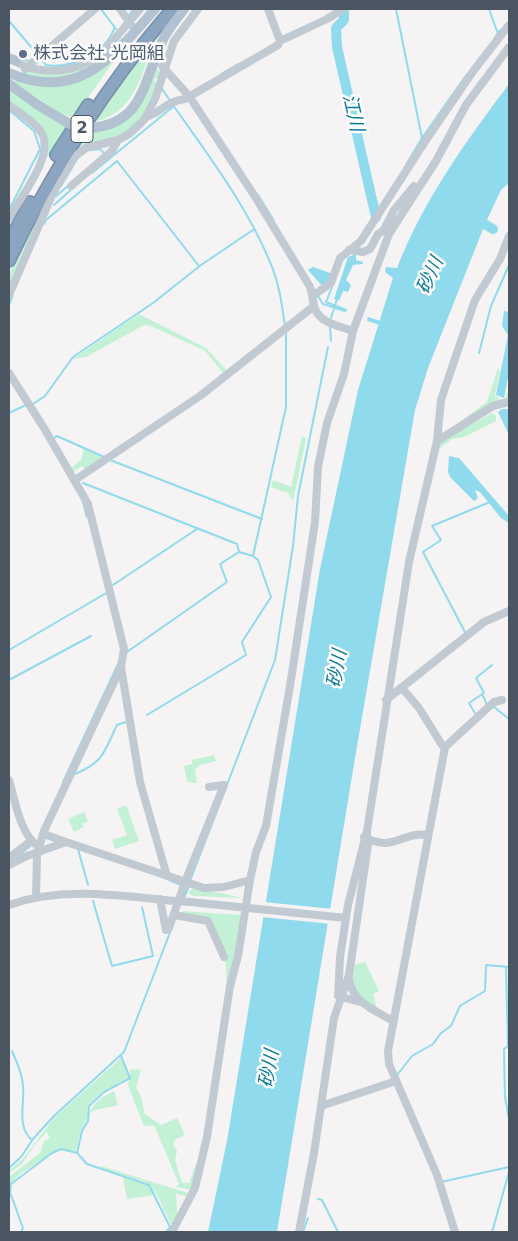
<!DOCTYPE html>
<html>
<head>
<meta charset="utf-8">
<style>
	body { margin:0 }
	#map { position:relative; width:518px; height:1241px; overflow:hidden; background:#f5f3f3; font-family:"DejaVu Sans",sans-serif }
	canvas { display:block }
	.frame { position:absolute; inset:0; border:10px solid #4a5661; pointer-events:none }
</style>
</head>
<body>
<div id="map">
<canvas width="518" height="1241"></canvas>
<div class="frame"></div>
</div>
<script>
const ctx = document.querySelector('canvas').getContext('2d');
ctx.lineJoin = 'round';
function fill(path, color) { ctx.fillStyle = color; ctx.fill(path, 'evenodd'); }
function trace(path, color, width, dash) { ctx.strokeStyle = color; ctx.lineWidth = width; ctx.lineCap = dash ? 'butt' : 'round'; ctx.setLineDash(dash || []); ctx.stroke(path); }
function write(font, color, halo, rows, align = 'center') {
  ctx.font = font + ' "DejaVu Sans","Noto Sans JP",sans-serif'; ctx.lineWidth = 5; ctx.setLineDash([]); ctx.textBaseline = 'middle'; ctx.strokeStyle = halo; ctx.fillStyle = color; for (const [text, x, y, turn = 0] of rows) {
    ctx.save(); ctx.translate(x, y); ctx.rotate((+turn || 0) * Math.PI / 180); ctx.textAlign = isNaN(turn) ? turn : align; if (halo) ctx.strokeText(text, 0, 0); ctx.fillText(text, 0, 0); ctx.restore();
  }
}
const green = new Path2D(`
	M161,29C142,63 141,109 98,121L96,119L99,111Z
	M120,37L122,40C106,58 80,80 55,79C44,79 33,76 23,75L29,70C77,68 85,75 120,37Z
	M123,48L74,118L57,111L14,82L18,79L60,85Z
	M155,66L160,71L158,80L156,78L154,80L157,84C151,104 138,133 115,138C99,142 85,142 73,155L86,131L118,125Z
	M9,88L67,126L47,158C52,127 30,117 9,100Z
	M38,220L9,289V275L34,223Z
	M139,314L206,348L228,372L225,375L205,351L151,326L144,325L86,357L73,359Z
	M498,368L500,371L495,395L499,399H504L509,389V399L447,431L487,402Z
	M492,413L496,416V421L464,437L452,439L439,449L438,443Z
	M302,436L306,439L293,501L288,493L271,487L273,480L291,487Z
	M84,449L105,459L86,471L82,466L73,472L71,468L81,460Z
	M214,755L216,761L201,765L195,769L197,783L187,782L184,766L192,764V760Z
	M126,805L139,841L115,849L112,840L127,835L117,809Z
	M84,812L88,821L82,824L84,827L74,832L68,819Z
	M194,887L242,898L193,896L188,893Z
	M182,911L241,915L234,962L228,982H226C229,959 219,941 210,921L184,916Z
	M365,962L379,991L373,994L377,1009C356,997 350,990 354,965Z
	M121,1058L129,1077L103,1091L89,1104L87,1119L80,1133L76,1151L59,1149L21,1173L9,1185V1177L40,1153L44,1141L50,1138L47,1132L36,1143L22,1164L9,1173V1171L23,1159L54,1118Z
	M131,1069L141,1070L136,1088L141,1096L145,1114L161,1125L177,1118L185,1135L176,1139L173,1144L177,1151L175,1160L182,1183H189L196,1164H198L192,1190L176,1187L179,1184L154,1125L145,1126L143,1124L128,1085Z
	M114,1091L118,1105C108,1109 98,1107 90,1113C92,1102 105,1096 114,1091Z
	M101,1166L188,1193L189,1197L177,1194L176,1191L177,1213H180L171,1232H168L172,1227L166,1214L177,1215L165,1213L154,1187L158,1199L150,1185L146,1182L100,1168Z
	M123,1177L149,1186L154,1195L127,1199Z`);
const water = new Path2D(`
	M509,84V183L501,190L485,224L428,368L415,410L355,758L277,1232H208L227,1141L320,569L358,390L393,278L385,272L386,267L397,268C423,201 466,141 509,84Z
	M356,254V260L363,262V264L353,265L346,280L351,285L348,292L343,291L339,301L334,299L348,257Z
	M313,267L333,274L323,287L308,270Z
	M504,311L509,312V372L504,398L496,395L508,335L502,326Z
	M502,409H509V435L498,412Z
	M449,456L459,458L509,516V523L501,518L480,492L475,490L478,498L474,501L450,477L448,472Z`);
const pier = new Path2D(`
	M264,902L333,909L331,924L262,917Z`);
const stream = new Path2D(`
	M101,9L116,29
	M396,9L422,138L406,165
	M489,9L498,34
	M129,15L134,9
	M9,21L38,55
	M494,39L500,30
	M18,57L28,61
	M40,58L46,65C74,69 105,53 115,27
	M221,74L238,64
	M162,89L171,102
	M173,105C208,155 247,206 270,262C279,282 282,305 285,326
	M9,110L34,131L40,149L9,210
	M422,138L467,74
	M92,150L100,149L105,154
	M92,173L174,106
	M61,186L79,156
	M258,195L274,221
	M56,196L68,186
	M54,205L73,188
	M44,224L46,220L117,161L199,266
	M332,287L326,302L346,310
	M318,296L323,304L345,311
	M9,305L13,295
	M368,318L380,322
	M368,320L380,324
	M330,321L337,299
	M330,326L331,341
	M479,353L491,306L509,265
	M33,404L45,396L73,357L153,303L201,265L253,230
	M9,413L26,405
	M54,438L57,436L104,457
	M110,460L262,519
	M83,483L237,544L239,552L253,556
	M83,502L87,517
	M113,585L197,529
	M466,634L423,552L441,540L432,526L490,502
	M9,650L108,592
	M127,652L227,582L220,564L239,552
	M9,680L91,636
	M483,696L487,705
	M494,707L509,719
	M147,715L246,655L242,642L271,597L258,560L253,556L286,407V330
	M476,715L469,703L484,693L476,678L492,665
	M75,774C104,762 104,752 117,725L126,722
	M63,782L118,664
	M78,849L88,885
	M17,857L33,844
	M169,880L181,885
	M190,881L275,660L293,546L298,496L328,347
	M183,900L189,886
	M93,901L112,966L153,956L142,907
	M504,1049L508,1046L506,967
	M12,1051C17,1062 22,1073 23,1085C25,1105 16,1126 32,1140
	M504,1051L505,1097L509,1119
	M121,1056L130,1078L104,1092L89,1106L88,1121L82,1131L77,1153L87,1164L149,1185L170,1227L166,1232
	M397,1075L412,1056L433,1044L441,1033L451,1026L460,1006L485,991L486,965L509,967
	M9,1168L21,1157L33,1139L54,1116L124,1052L171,930
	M441,1182L509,1167
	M318,1199L322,1200L338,1232
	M21,1232L23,1228L10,1192L11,1184L52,1153L61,1149L77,1153
	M303,1232L308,1218
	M492,1232L509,1172`);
const river = new Path2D(`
	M344,12V20L336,28L337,47L376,217
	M474,218L493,229`);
const minorTunnel = new Path2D(`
	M133,28L157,61`);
const minor = new Path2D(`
	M120,9L132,26
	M268,9L280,41
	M14,59C20,66 33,69 42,70C92,76 111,42 140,9
	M162,66L189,96L254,195L309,285C313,293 312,301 315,309C320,323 340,326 353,331
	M25,69L95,9
	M9,105C19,113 34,121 41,132C56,154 20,198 9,218
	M146,117C163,112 164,102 185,99L278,45L280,41L327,19L343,9
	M71,186L112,151L118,140
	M349,250L363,252L370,249L378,234L383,231L394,210L414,186
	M9,295L53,193L74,157L86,148L118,140L129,134L144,120L155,99L174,41L198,9
	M314,295L331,283L340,258L361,241L426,140L474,70L509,25
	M9,373L44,428L88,504L124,649L121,667L44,831L37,854L36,898
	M437,441L493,406L509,402
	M75,480L200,396L314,306
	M121,667L140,782L167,876
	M402,688L419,708L442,745L445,747
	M386,700L484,622L509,611
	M9,780C15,800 20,835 39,847
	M44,834L66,842
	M364,837C395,853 402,831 428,835
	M9,858L31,841
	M9,865L27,856L66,842L204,888L224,887L250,880
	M160,899L166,930L169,928L185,882L224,785L209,787
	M190,902L346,918
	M9,905C63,886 121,896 176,901
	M174,915L208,921L224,957
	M349,978C351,1002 375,1010 393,1021
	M360,1002L338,996L340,957L348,905L367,831L409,562L437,441L441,400L445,388L475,300L500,259L509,236
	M321,1106L396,1081
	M172,1232L195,1188L207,1137L230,986L238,956L250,880L256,852L266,826L290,686L315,522L318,467L327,423L344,374L353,331L389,234L436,161L466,105L509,47
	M299,1232L314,1153L334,1018L349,975L368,845L367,833
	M455,1232L437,1175L389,1064L388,1051L445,747L494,702L502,700`);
const major = new Path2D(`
	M9,58L16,61
	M9,73C78,103 114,56 155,9
	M9,84L38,105L68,123
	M90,128C143,124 143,83 161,44C166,31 176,20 184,9`);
const highway = new Path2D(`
	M56,155L88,105
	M9,242L30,202
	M9,261C52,170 106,86 172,9`);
const minorBridge = new Path2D(`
	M176,901L190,902`);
const majorBridge = new Path2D(`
	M68,123L90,128`);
const markers = [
	[23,54,5,"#5c6f8a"]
];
const shields = [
	[82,129,22]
];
const shieldNames = [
	["2",82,129]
];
const serviceNames = [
	["株式会社 光岡組",33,54]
];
const waterNames = [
	["江川",352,113,77],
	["砂川",431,276,-66],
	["砂川",338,669,-80],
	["砂川",270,1069,-80]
];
fill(green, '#c3f1d5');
fill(water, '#90daee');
fill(pier, '#f5f3f3');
trace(stream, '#90daee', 2);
trace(river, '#90daee', 10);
trace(minorTunnel, '#caccce', 8, [8, 4]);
trace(highway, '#7690ad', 14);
trace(minor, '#c1cad2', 8);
trace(major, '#b3c2d1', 10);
trace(highway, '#8ba5c1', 11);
trace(minorBridge, '#c1cad2', 8);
trace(majorBridge, '#b3c2d1', 10);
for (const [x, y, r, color] of markers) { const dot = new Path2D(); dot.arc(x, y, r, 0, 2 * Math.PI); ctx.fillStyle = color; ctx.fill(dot); trace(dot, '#fff', 2); }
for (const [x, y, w] of shields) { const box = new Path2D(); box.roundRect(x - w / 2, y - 13.5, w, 27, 4); ctx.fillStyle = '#fff'; ctx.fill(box); trace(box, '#4a5661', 1); }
write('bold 16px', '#4a5661', null, shieldNames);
write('18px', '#4e5e75', '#fff', serviceNames, 'left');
write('italic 19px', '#0c7c9b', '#fff', waterNames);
</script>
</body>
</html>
